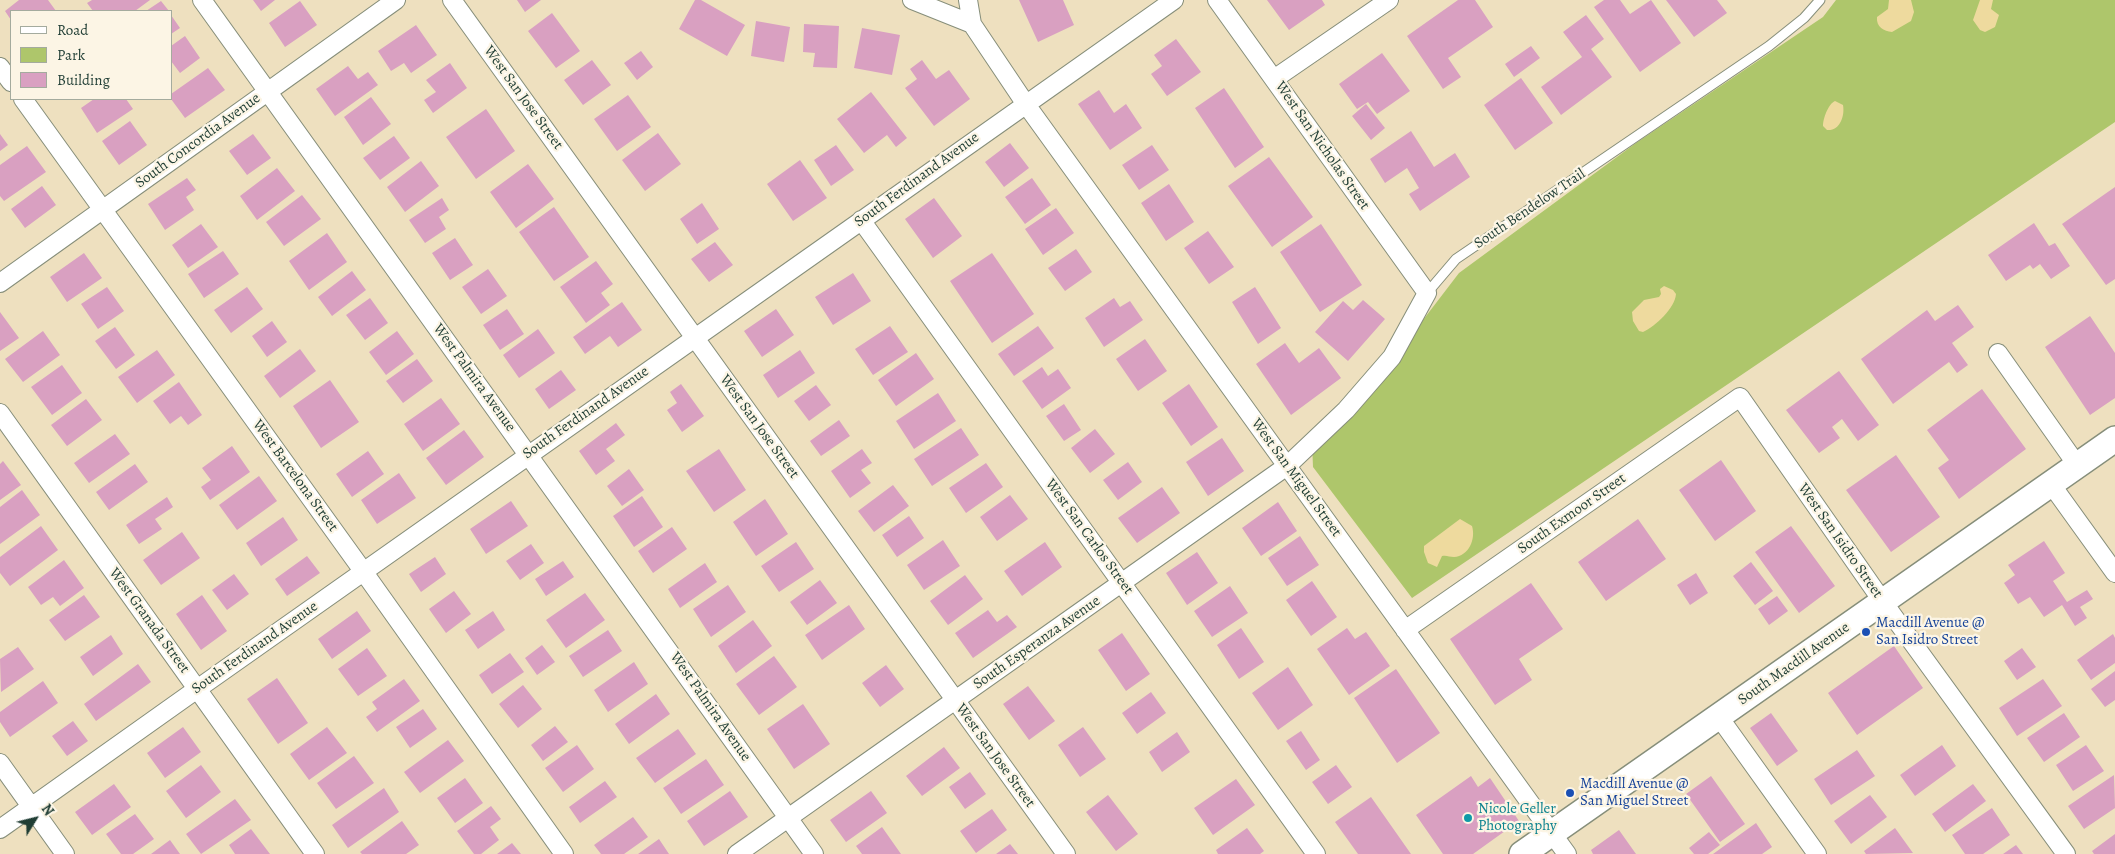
<!DOCTYPE html>
<html>
<head>
<meta charset="utf-8">
<style>
	body { margin:0 }
	#map { position:relative; width:2115px; height:854px; overflow:hidden; background:#eee0bf; font-family:Alegreya,serif }
	canvas { display:block }
	.legend { position:absolute; left:10px; top:10px; width:162px; height:90px; box-sizing:border-box; background:#fcf5e5; border:1px solid #a4ab9e; margin:0; padding:6px 9px; list-style:none; font-size:15px; color:#1f3d34 }
	.legend li { display:flex; align-items:center; gap:10px; height:25px }
	.legend b { width:25px; border:1px solid #a4ab9e }
	.north { position:absolute; left:10px; top:794px; width:50px; height:50px; -webkit-text-stroke:4px #fcf5e5; paint-order:stroke; rotate:54deg; font-size:14px; font-weight:700; line-height:20px; text-align:center; color:#1f3d34 }
	.north::after { content:''; display:block; margin:auto; width:18px; height:22px; background:#1f3d34; clip-path:polygon(50% 0,100% 100%,50% 72%,0 100%) }
</style>
</head>
<body>
<div id="map">
<canvas width="2115" height="854"></canvas>
<ul class="legend">
<li><b style="height:6px;background:#fff"></b>Road</li>
<li><b style="height:14px;background:#aec66b"></b>Park</li>
<li><b style="height:14px;background:#d9a0c1"></b>Building</li>
</ul>
<div class="north">N</div>
</div>
<script>
const ctx = document.querySelector('canvas').getContext('2d');
ctx.lineJoin = 'round';
function fill(path, color) { ctx.fillStyle = color; ctx.fill(path, 'evenodd'); }
function trace(path, color, width, dash) { ctx.strokeStyle = color; ctx.lineWidth = width; ctx.lineCap = dash ? 'butt' : 'round'; ctx.setLineDash(dash || []); ctx.stroke(path); }
function write(font, color, halo, rows, align = 'center') {
  ctx.font = font + ' Alegreya,serif'; ctx.lineWidth = 4.5; ctx.setLineDash([]); ctx.textBaseline = 'middle'; ctx.strokeStyle = halo; ctx.fillStyle = color; for (const [text, x, y, turn = 0] of rows) {
    ctx.save(); ctx.translate(x, y); ctx.rotate((+turn || 0) * Math.PI / 180); ctx.textAlign = isNaN(turn) ? turn : align; if (halo) ctx.strokeText(text, 0, 0); ctx.fillText(text, 0, 0); ctx.restore();
  }
}
const green = new Path2D(`
	M1836,0H2115V122L1412,598L1313,467L1312,442L1361,401L1459,273L1636,143L1823,17Z`);
const sand = new Path2D(`
	M1889,0H1911L1914,12L1911,21L1892,32C1884,31 1876,27 1877,17L1888,9Z
	M1980,0H1993L1991,9L1999,15L1995,27L1985,32L1980,30L1973,20Z
	M1835,101L1843,105C1845,116 1840,131 1827,130L1823,126C1823,119 1828,104 1835,101Z
	M1664,286L1673,290L1676,294C1675,308 1656,326 1643,332L1639,331L1633,321L1632,312L1644,300L1659,297L1661,294L1660,289Z
	M1460,519L1472,526C1476,539 1469,556 1454,557C1449,557 1447,555 1442,556L1437,567L1428,563L1424,552V546Z`);
const building = new Path2D(`
	M19,0H48L56,11H11V20L5,11Z
	M92,0H150L135,11H93L87,3Z
	M253,0H275L261,11Z
	M517,0H541L525,12Z
	M695,0H701L745,25L727,56L679,29Z
	M1019,0H1063L1074,25L1038,42Z
	M1267,0H1322L1325,5L1289,30Z
	M1458,0H1475L1493,27L1448,58L1461,77L1443,89L1407,36Z
	M1604,0H1620L1630,14L1651,0L1681,43L1640,72L1594,7Z
	M1666,0H1717L1727,13L1694,37Z
	M161,1L169,11H146Z
	M300,1L317,25L285,47L269,23Z
	M552,13L580,51L556,68L528,31Z
	M171,15L180,28L171,34Z
	M1586,15L1604,39L1591,49L1612,77L1561,115L1541,87L1582,57L1563,32Z
	M756,21L790,27L784,62L751,56Z
	M804,24L839,26L837,68L813,67L815,53L803,52Z
	M416,25L437,55L411,73L404,63L391,71L378,51Z
	M862,28L900,35L892,75L854,68Z
	M185,36L200,58L180,73L171,61V46Z
	M1176,39L1201,72L1167,96L1151,74L1162,66L1154,55Z
	M1531,46L1540,58L1514,77L1505,64Z
	M641,51L653,67L637,80L624,63Z
	M1382,53L1410,91L1377,114L1368,102L1357,109L1339,84Z
	M592,60L611,85L583,105L564,80Z
	M922,60L936,79L949,70L970,99L934,126L905,88L917,79L910,69Z
	M450,63L467,88L433,113L424,100L436,92L426,80Z
	M348,66L358,79L368,72L378,85L335,116L316,89Z
	M208,68L225,90L185,118L171,99V94Z
	M1521,78L1553,123L1515,150L1484,105Z
	M1224,88L1264,147L1235,168L1195,108Z
	M1099,90L1114,113L1126,104L1142,128L1110,150L1078,104Z
	M871,92L907,138L896,147L887,135L864,153L837,119Z
	M628,95L651,127L617,151L594,119Z
	M371,97L391,124L363,145L344,117Z
	M94,99H126L133,109L97,133L81,108Z
	M1366,104L1385,128L1371,140L1352,116Z
	M486,109L515,151L476,179L446,137Z
	M130,121L147,145L119,165L102,141Z
	M1411,131L1434,167L1455,153L1470,177L1420,211L1409,194L1419,188L1407,168L1385,183L1370,159Z
	M658,133L681,164L645,191L622,160Z
	M0,134L8,145L0,151Z
	M253,134L271,158L247,175L229,151Z
	M394,136L410,158L380,180L363,158Z
	M1010,143L1029,168L1004,187L985,162Z
	M836,145L854,170L831,186L814,160Z
	M1152,145L1169,170L1139,190L1122,165Z
	M27,146L46,172L4,201L0,196V165Z
	M1269,157L1313,217L1272,247L1228,186Z
	M800,160L827,198L793,221L767,184Z
	M421,161L439,186L405,212L387,187Z
	M528,164L554,199L516,228L490,192Z
	M277,168L295,191L257,220L240,196Z
	M187,178L196,190L186,197L194,210L165,230L148,204Z
	M1032,178L1051,205L1025,224L1005,197Z
	M1169,184L1194,222L1166,241L1141,203Z
	M42,186L56,205L25,228L11,209Z
	M2115,187V279L2106,285L2062,224Z
	M302,195L321,219L284,246L266,222Z
	M442,198L449,210L439,217L446,229L425,243L409,220Z
	M934,198L962,236L933,258L905,219Z
	M702,203L719,229L697,244L680,219Z
	M554,207L589,257L554,281L519,232Z
	M1056,208L1074,233L1043,255L1025,229Z
	M2034,223L2049,246L2055,243L2070,266L2051,279L2040,264L2033,269L2030,265L2006,281L1988,255Z
	M201,224L218,247L188,268L172,245Z
	M1321,224L1362,285L1320,312L1280,252Z
	M1208,231L1234,267L1209,284L1184,248Z
	M327,233L347,262L309,290L289,261Z
	M455,238L473,265L450,280L432,253Z
	M715,242L733,265L709,282L691,259Z
	M1076,249L1092,272L1065,291L1048,268Z
	M223,251L239,274L204,298L188,274Z
	M84,253L102,278L67,302L50,277Z
	M992,253L1034,314L992,343L950,281Z
	M596,261L613,284L601,293L610,305L586,323L560,287Z
	M488,269L507,296L481,314L462,287Z
	M352,271L366,290L332,316L318,297Z
	M853,273L871,301L833,325L815,297Z
	M107,287L124,311L98,329L81,304Z
	M247,287L263,309L231,333L214,310Z
	M1255,287L1281,328L1258,344L1232,302Z
	M370,298L388,323L365,340L346,315Z
	M1114,298L1120,307L1130,301L1143,320L1104,347L1085,318Z
	M1363,300L1385,319L1348,361L1315,332L1343,301L1353,310Z
	M622,302L642,330L618,347L610,336L585,354L573,337Z
	M1958,305L1974,327L1952,343L1968,365L1957,373L1949,362L1893,404L1861,359L1927,310L1935,321Z
	M507,309L524,334L500,350L483,325Z
	M776,309L794,335L762,357L744,331Z
	M0,312L19,338L0,351Z
	M2090,316L2115,353V398L2090,415L2045,347Z
	M272,321L287,342L267,357L252,336Z
	M890,326L908,352L873,375L855,349Z
	M1038,326L1054,348L1014,376L998,354Z
	M115,327L135,355L116,369L95,341Z
	M538,329L555,353L519,378L503,355Z
	M43,331L60,355L23,382L5,359Z
	M397,331L414,354L386,375L369,352Z
	M1145,339L1167,371L1138,391L1116,359Z
	M1285,343L1299,363L1319,348L1341,378L1291,415L1256,364Z
	M300,349L316,371L280,398L264,376Z
	M157,350L175,375L137,403L118,377Z
	M800,350L815,373L778,398L763,375Z
	M916,353L934,379L896,406L878,380Z
	M417,359L433,381L403,403L386,381Z
	M62,365L82,393L52,415L31,387Z
	M1042,367L1048,376L1058,369L1071,388L1042,409L1022,381Z
	M561,370L576,390L549,409L535,389Z
	M1839,371L1879,425L1858,441L1842,419L1832,427L1840,438L1819,453L1786,410Z
	M330,380L359,422L321,448L293,406Z
	M179,382L202,415L188,425L181,416L170,424L153,401Z
	M681,384L704,416L682,432L667,410L677,403L670,392Z
	M1189,384L1218,427L1191,446L1162,403Z
	M816,385L831,405L809,421L794,401Z
	M1982,389L2026,449L1959,499L1938,468L1949,460L1927,430Z
	M938,393L956,421L914,449L896,421Z
	M441,398L460,424L423,451L404,424Z
	M86,399L102,420L67,446L51,425Z
	M1064,404L1081,430L1064,441L1046,416Z
	M839,420L850,436L821,456L810,441Z
	M616,423L625,435L606,449L615,461L596,475L579,451Z
	M961,428L979,455L932,486L914,459Z
	M1095,429L1115,454L1090,473L1071,448Z
	M464,430L484,457L446,485L426,458Z
	M115,434L130,454L89,483L74,463Z
	M1222,438L1244,471L1208,496L1186,462Z
	M232,446L250,472L210,500L201,487L211,480L202,468Z
	M719,449L746,490L714,512L686,471Z
	M862,449L872,463L861,470L871,483L850,498L831,471Z
	M368,451L384,474L352,497L336,474Z
	M1896,455L1940,517L1891,552L1846,490Z
	M1721,460L1756,511L1715,541L1679,490Z
	M3,461L21,485L0,500V464Z
	M1128,462L1142,482L1118,500L1103,480Z
	M986,463L1003,487L966,513L949,488Z
	M135,464L148,482L109,510L96,492Z
	M629,469L644,490L622,506L607,486Z
	M399,473L416,498L377,524L361,500Z
	M259,476L277,501L237,530L219,505Z
	M893,485L909,506L874,532L858,511Z
	M1162,487L1180,513L1137,543L1118,518Z
	M22,490L40,515L0,544V507Z
	M1010,495L1028,519L997,541L980,517Z
	M642,496L663,527L634,547L613,516Z
	M167,497L173,507L155,519L162,529L139,544L126,525Z
	M765,499L788,534L756,556L733,522Z
	M511,501L528,526L486,554L470,529Z
	M1278,502L1297,531L1261,556L1242,528Z
	M909,516L924,538L897,557L882,535Z
	M283,517L298,540L261,566L246,543Z
	M1638,519L1666,559L1606,601L1578,562Z
	M41,526L58,550L10,586L0,573V557Z
	M1791,526L1835,586L1799,613L1755,552Z
	M672,527L687,549L653,573L638,551Z
	M182,532L200,558L161,585L143,560Z
	M1300,536L1319,565L1287,586L1268,558Z
	M943,540L960,566L924,590L907,565Z
	M2044,541L2065,573L2053,581L2067,602L2087,590L2093,599L2080,607L2087,618L2075,626L2062,605L2044,617L2030,597L2018,604L2004,583L2015,575L2008,565Z
	M796,542L814,569L779,592L761,566Z
	M1045,542L1062,567L1022,596L1004,571Z
	M531,544L544,563L520,580L506,561Z
	M1197,552L1218,583L1187,605L1166,573Z
	M307,556L320,573L287,596L275,579Z
	M435,557L446,574L421,592L409,574Z
	M64,560L84,588L60,606L53,597L41,605L28,587Z
	M563,561L574,577L546,596L535,579Z
	M1751,562L1773,591L1755,605L1733,576Z
	M705,563L717,582L680,608L668,589Z
	M1696,573L1708,593L1690,605L1677,585Z
	M234,574L249,594L227,610L212,590Z
	M965,575L983,599L948,625L930,601Z
	M820,580L837,603L807,625L790,602Z
	M1312,581L1337,617L1311,636L1286,600Z
	M1531,583L1563,629L1519,659L1532,680L1495,705L1450,639Z
	M728,585L746,612L711,637L693,609Z
	M1230,586L1248,613L1212,637L1194,611Z
	M454,591L471,614L446,633L429,609Z
	M585,593L605,620L566,648L546,620Z
	M84,595L100,617L65,641L49,620Z
	M202,595L227,631L201,650L176,614Z
	M1777,596L1788,611L1769,625L1758,609Z
	M849,605L865,629L822,660L805,635Z
	M988,610L997,622L1007,615L1017,627L973,658L955,633Z
	M357,611L371,631L332,659L318,639Z
	M493,611L505,630L478,649L465,630Z
	M753,620L772,646L736,673L718,646Z
	M1241,628L1264,662L1239,679L1217,645Z
	M1347,628L1355,639L1366,632L1390,666L1349,695L1317,649Z
	M608,630L622,651L583,677L569,656Z
	M1122,633L1150,674L1126,691L1098,650Z
	M2113,634L2115,638V663L2091,680L2077,660Z
	M111,635L123,654L93,676L80,657Z
	M542,645L555,662L537,675L525,658Z
	M1894,646L1923,688L1857,735L1828,693Z
	M18,647L34,669L1,692L0,659Z
	M367,648L387,676L358,696L338,669Z
	M2022,648L2036,667L2017,680L2004,661Z
	M510,653L524,672L492,694L479,675Z
	M774,656L797,687L759,715L736,684Z
	M634,662L648,684L608,712L594,690Z
	M138,664L151,682L96,721L84,704Z
	M886,665L904,689L880,707L862,683Z
	M1288,667L1313,705L1278,730L1252,693Z
	M1396,669L1440,733L1397,763L1354,698Z
	M2115,671V700L2105,707L2091,689Z
	M277,678L308,723L278,744L247,699Z
	M404,679L420,701L377,732L366,717L377,709L372,702Z
	M2043,679L2062,706L2017,736L1999,708Z
	M43,681L58,703L10,737L0,722V712Z
	M523,685L542,709L518,728L499,704Z
	M1028,686L1055,721L1029,740L1003,704Z
	M1151,692L1166,713L1137,734L1122,713Z
	M656,694L670,714L629,744L615,724Z
	M803,704L830,744L794,769L767,729Z
	M423,709L437,729L410,748L396,727Z
	M1771,713L1798,751L1777,766L1750,728Z
	M2064,713L2080,737L2044,762L2027,738Z
	M73,721L88,741L67,756L52,736Z
	M555,726L568,742L543,761L531,745Z
	M183,727L201,752L165,778L147,753Z
	M327,727L347,753L309,780L290,754Z
	M1083,727L1106,759L1080,777L1058,745Z
	M678,729L696,754L655,783L636,758Z
	M1301,731L1320,760L1306,770L1286,741Z
	M1177,732L1190,752L1162,772L1149,752Z
	M448,740L464,761L420,793L404,772Z
	M577,745L594,769L563,792L545,768Z
	M1942,745L1956,766L1915,796L1900,775Z
	M2086,745L2104,771L2073,791L2056,765Z
	M944,747L960,768L922,796L906,776Z
	M1857,750L1875,776L1831,805L1814,779Z
	M354,756L374,783L336,809L317,783Z
	M706,759L724,785L681,814L663,788Z
	M201,765L221,792L186,818L166,791Z
	M1336,765L1352,787L1328,804L1312,782Z
	M970,772L986,794L965,809L949,787Z
	M2114,775L2115,808L2084,829L2068,806Z
	M1471,776L1478,787L1490,778L1519,821L1473,854H1443L1416,815Z
	M1711,776L1745,824L1720,842L1686,794Z
	M465,778L483,803L455,823L437,798Z
	M1236,779L1255,805L1213,835L1194,808Z
	M605,781L617,797L580,823L569,807Z
	M114,784L131,807L92,835L75,812Z
	M1973,784L1986,801L1945,832L1932,814Z
	M384,788L399,812L348,848L332,825Z
	M730,791L748,817L704,846L687,821Z
	M871,791L887,813L846,842L830,820Z
	M1108,795L1138,834L1116,851L1086,812Z
	M1870,795L1887,817L1851,844L1834,821Z
	M1371,797L1411,854H1358L1335,822Z
	M235,799L251,820L201,854L186,834Z
	M491,806L501,819L490,827L499,840L481,854H474L457,831Z
	M1992,808L2010,835L1983,854H1965L1952,835Z
	M992,809L1007,830L976,853L960,831Z
	M135,814L154,839L133,854H121L106,834Z
	M633,817L648,837L624,854H601L594,845Z
	M402,821L419,845L406,854H362L360,852Z
	M1756,823L1772,847L1762,854H1713Z
	M882,827L901,854H862L856,846Z
	M1247,828L1264,851L1260,854H1218L1216,850Z
	M1895,828L1913,853L1866,854L1864,851Z
	M251,829L270,854H235L229,845Z
	M1619,830L1636,854H1593L1591,850Z
	M1709,832L1720,845L1708,854H1694L1689,848Z
	M2115,834V854H2094L2092,851Z
	M659,839L669,854H638Z
	M170,840L180,854H151Z
	M512,843L521,854H497Z
	M1010,844L1018,854H996Z
	M2016,845L2023,854H2003Z`);
const lane = new Path2D(`
	M1427,293L1456,259L1769,46L1804,18L1820,0`);
const street = new Path2D(`
	M202,0L814,854
	M452,0L1066,854
	M912,0L972,24
	M968,0L972,24L1025,103L1567,854
	M0,67L11,82
	M1274,79L1389,0
	M23,99L363,571L564,854
	M861,220L1316,854
	M0,283L396,0
	M1998,353L2077,465
	M0,413L315,854
	M2051,484L2115,573
	M1405,630L1740,397L1883,602L2066,854
	M1719,717L1817,854
	M0,763L65,854
	M0,829C286,625 574,424 861,221C965,147 1069,73 1174,0
	M737,854L1287,466L1346,410L1392,357L1427,293L1217,0`);
const secondary = new Path2D(`
	M1522,854L2115,439`);
const markers = [
	[1866,632,5,"#1a4fb4"],
	[1570,793,5,"#1a4fb4"],
	[1468,818,5,"#0f9aa8"]
];
const streetNames = [
	["West San Jose Street",523,98,54],
	["South Concordia Avenue",198,141,-36],
	["West San Nicholas Street",1322,146,55],
	["South Ferdinand Avenue",917,180,-36],
	["South Bendelow Trail",1530,209,-34],
	["West Palmira Avenue",474,378,54],
	["South Ferdinand Avenue",586,413,-35],
	["West San Jose Street",759,427,54],
	["West Barcelona Street",295,476,54],
	["West San Miguel Street",1296,478,54],
	["South Exmoor Street",1572,514,-35],
	["West San Carlos Street",1089,537,54],
	["West San Isidro Street",1840,541,55],
	["West Granada Street",149,621,54],
	["South Esperanza Avenue",1037,643,-35],
	["South Ferdinand Avenue",255,648,-35],
	["South Macdill Avenue",1794,664,-35],
	["West Palmira Avenue",710,707,55],
	["West San Jose Street",995,756,54]
];
const transitNames = [
	["Macdill Avenue @",1876,623],
	["San Isidro Street",1876,640],
	["Macdill Avenue @",1580,784],
	["San Miguel Street",1580,801]
];
const cultureNames = [
	["Nicole Geller",1478,809],
	["Photography",1478,826]
];
fill(green, '#aec66b');
fill(sand, '#eeda9e');
fill(building, '#d9a0c1');
trace(lane, '#868e7a', 11);
trace(street, '#868e7a', 20);
trace(secondary, '#868e7a', 28);
trace(lane, '#fff', 9);
trace(street, '#fff', 18);
trace(secondary, '#fff', 25);
for (const [x, y, r, color] of markers) { const dot = new Path2D(); dot.arc(x, y, r, 0, 2 * Math.PI); ctx.fillStyle = color; ctx.fill(dot); trace(dot, '#fcf5e5', 2); }
write('15px', '#1f3d34', '#fcf5e5', streetNames);
write('15px', '#164399', '#fcf5e5', transitNames, 'left');
write('15px', '#0d838f', '#fcf5e5', cultureNames, 'left');
</script>
</body>
</html>
